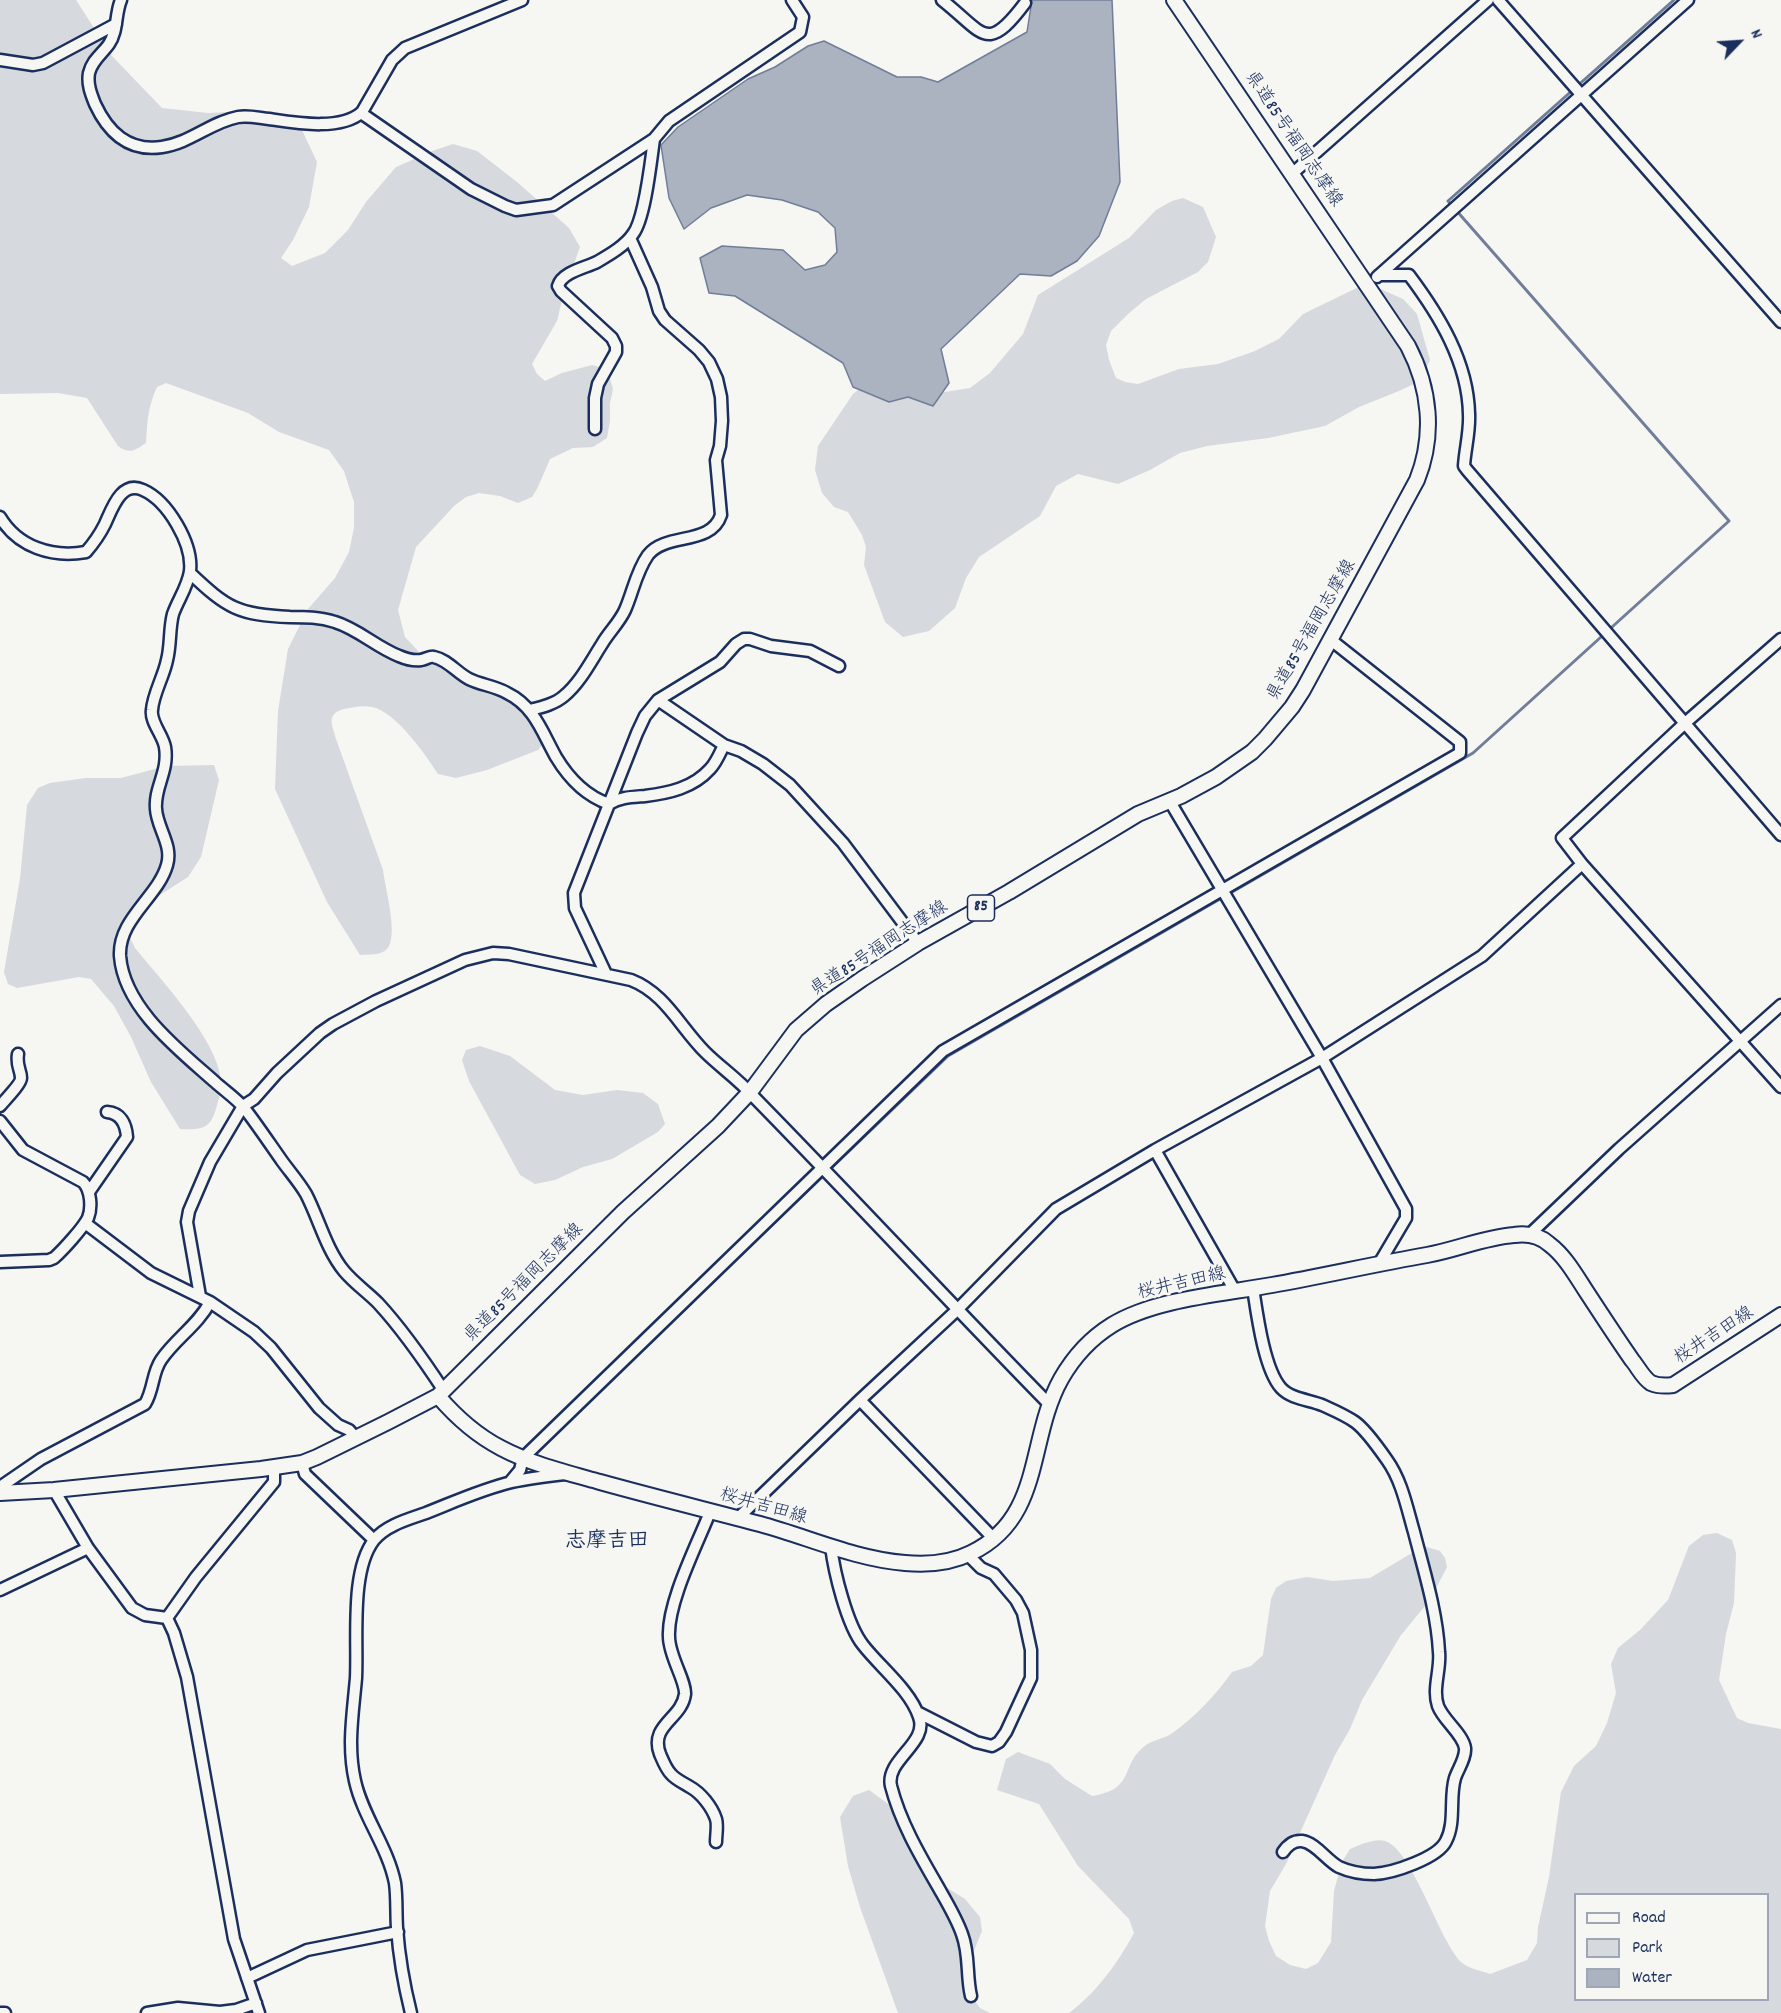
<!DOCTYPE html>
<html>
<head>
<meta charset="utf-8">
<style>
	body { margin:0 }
	#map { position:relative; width:1781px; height:2013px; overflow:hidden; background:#f6f6f2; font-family:Dekko,sans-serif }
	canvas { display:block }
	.legend { position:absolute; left:1574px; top:1893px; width:195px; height:108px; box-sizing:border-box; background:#f6f6f2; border:2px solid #9ea6b7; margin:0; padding:8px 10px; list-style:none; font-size:18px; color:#1b2f5e }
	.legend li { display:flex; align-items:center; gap:12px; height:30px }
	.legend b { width:30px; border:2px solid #9ea6b7 }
	.north { position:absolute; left:1709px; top:12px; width:60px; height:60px; -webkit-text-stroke:4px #f6f6f2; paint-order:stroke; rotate:65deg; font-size:16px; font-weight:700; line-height:24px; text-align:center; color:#1b2f5e }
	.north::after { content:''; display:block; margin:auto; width:21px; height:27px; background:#1b2f5e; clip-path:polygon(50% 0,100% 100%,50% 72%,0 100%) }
</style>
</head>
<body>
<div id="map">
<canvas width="1781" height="2013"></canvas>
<ul class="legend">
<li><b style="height:8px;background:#f6f6f2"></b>Road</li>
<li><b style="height:16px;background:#d6d9dd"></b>Park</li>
<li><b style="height:16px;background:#abb2c0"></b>Water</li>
</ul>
<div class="north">N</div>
</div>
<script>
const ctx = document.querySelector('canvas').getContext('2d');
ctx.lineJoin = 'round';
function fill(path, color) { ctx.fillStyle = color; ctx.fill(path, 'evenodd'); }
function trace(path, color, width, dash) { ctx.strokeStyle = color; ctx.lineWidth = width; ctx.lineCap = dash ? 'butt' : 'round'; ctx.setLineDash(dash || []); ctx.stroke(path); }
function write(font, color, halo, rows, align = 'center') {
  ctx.font = font + ' Dekko,"Klee One",sans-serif'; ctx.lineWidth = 6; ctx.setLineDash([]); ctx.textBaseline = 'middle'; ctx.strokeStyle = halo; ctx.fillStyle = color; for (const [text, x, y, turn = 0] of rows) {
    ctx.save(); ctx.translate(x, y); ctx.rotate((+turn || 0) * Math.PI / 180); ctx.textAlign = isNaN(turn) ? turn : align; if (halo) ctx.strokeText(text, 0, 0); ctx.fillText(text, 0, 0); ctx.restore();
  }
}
const green = new Path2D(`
	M0,0H76L112,56L162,108L208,113L253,111L280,114L301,128L317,162L309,207L293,240L281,258L292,266L325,253L348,230L366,202L396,167L435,150L453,144L477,151L517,182L569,228L580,247L564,292L557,321L532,364L537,374L545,381L562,373L592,365L607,369L613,389L610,403V421L607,438L593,447L573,448L550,459L537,489L532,497L518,503L500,496L479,493L466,497L454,506L416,547L398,610L405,637L419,652L450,667L482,678L511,698L532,716L545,741L538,750L487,770L456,778L438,774C425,754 396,712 372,707C362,705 354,707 344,709C326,714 332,724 336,739L383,870C385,888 399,936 387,949C380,956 369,954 360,955L327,902L275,789L278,711L288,649L308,609L335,578L349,552L354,528V502L344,471L329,450L279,432L248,413L166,383L157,387C148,407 147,421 146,443C135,450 130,455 118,446L87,398L58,393L0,394Z
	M1183,198L1203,207L1216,237L1208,262L1198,272L1146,299L1128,314L1111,331L1106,345L1109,360L1116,378L1125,382L1138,384L1179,369L1218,364L1255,351L1279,339L1303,314L1367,283L1403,299L1417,314L1430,360L1420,381L1399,391L1359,407L1325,426L1268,438L1207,446L1180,453L1150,470L1118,484L1078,474L1056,486L1040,516L979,557L966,578L955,608L929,631L903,637L885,622L864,565L866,547L862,535L848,512L834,507L822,493L815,470L818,446L853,394L863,386L920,396L970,388L990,373L1023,334L1038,295L1129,238L1156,210L1172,201Z
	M214,765L219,780L201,857L188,877L152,900L130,938L135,948C160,979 224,1046 221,1087C221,1093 218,1100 217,1105C211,1129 203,1130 180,1129L151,1082L131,1037L114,1006L91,979L79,977L17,988L8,984L4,972L20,879L27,805L38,788L50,783L86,778H121L166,766Z
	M480,1046L510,1056L555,1090L583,1095L617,1090L643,1093L658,1104L665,1124L658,1132L612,1159L583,1167L555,1180L535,1184L520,1175L469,1081L462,1060L466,1050Z
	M1717,1533L1732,1540L1736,1553L1734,1603L1726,1634L1719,1680L1737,1718L1748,1723L1781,1729V2013H1069C1096,1993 1118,1963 1134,1933L1129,1919L1078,1866L1039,1804L997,1790L1006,1759L1018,1752L1050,1764L1065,1779L1092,1796C1137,1789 1119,1765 1146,1745C1153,1740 1163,1739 1171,1734C1195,1717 1216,1695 1232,1672L1251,1666L1263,1655L1271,1599L1276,1588L1286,1581L1307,1577L1333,1581L1370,1578L1417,1550L1427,1547L1440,1551L1445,1558L1447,1567L1430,1600L1401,1635L1362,1700L1350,1729L1335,1755L1286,1864L1270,1891L1265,1926L1269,1941L1276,1956L1290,1965L1306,1969L1318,1963L1331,1942L1334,1891L1342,1862L1350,1849C1359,1845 1375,1838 1385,1841C1412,1849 1439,1940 1461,1962C1467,1968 1482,1971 1490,1974L1527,1960L1537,1943L1538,1927L1549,1877L1561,1792L1574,1766L1596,1746L1607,1723L1616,1693L1611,1664L1618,1648L1640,1630L1668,1600L1689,1546L1703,1535ZM1576,1894H1768V2000H1576Z
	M869,1790L891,1806L933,1879L965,1899L980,1917L982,1931L971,1958L966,1989L980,2008L990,2013H898L860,1907L848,1866L840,1817L853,1796Z`);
const water = new Path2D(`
	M1032,0H1112L1120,182L1099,236L1077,261L1051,276L1020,274L941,349L949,383L933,406L908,397L889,402L853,387L843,363L735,296L709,293L700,258L722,246L783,250L805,270L825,265L837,252L835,228L818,212L782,200L747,195L711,208L684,229L669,198L661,145L678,127L748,79L775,67L808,46L824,41L897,77H921L938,82L1027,32Z`);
const stream = new Path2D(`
	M670,1323L948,1056L1473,753L1729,521L1448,201L1674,0`);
const minor = new Path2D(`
	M121,0C115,14 118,31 109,44C102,54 92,60 89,73C87,84 91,94 95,104C108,132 128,152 162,147C190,143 211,122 238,117C248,115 259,118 269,119C296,123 341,131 362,112L392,60L405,48L522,0
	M942,0C984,33 986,55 1025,3
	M1498,0L1781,322
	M0,60L33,65L43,63L116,24
	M361,113L471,189L505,206L516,210L553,205L654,139L669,121L800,32L803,17L792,0
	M1293,173L1488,0
	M1379,275H1409C1439,315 1468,362 1469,414C1470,432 1465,449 1464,466L1467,470L1781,835
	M1377,277L1688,0
	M595,429V398L598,384L616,352V346L612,338L561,291L558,286C562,272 585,268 597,262C609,255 625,246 633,234C645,219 651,160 654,139
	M0,517C18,547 52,558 86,552C93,544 100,534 105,524C112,509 121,480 143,490C168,501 193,544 190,571C188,586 178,600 173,614C169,629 171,645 167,660C164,676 153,694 152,710C150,722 163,735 165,747C169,772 154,787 156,809C157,828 173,845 167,865C158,897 118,919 120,956C124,1008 179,1050 215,1082C225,1091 237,1099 245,1109C258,1126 270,1144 282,1161C290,1172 299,1182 306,1194C319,1219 326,1249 344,1271C354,1283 367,1292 378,1303C402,1329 425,1362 444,1391
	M190,573C227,608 238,615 290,617C305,617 320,617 335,622C358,629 376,647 399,656C406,659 414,661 421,660C426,659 430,656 434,657C448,660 457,673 469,679C481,685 495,686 507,693C534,706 542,732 556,757C568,777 586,796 609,804C620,797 633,797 645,796C669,793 693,788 710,769C716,763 720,753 724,745
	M1781,639L1684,724L1562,838L1582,864L1781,1087
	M658,700L724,745L741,751L763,764L790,785L843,843L918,943
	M530,710C542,707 555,704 564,696C580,683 591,661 602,644C609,632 619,623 625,610C633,592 636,572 648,555C666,532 711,546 721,515L716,460L720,446L722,421L721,397L717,379L709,362L699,350L665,320L659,311L652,287L630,238
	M1169,800L1322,1058L1406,1209V1218L1380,1262
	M606,974L575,908L574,893L637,733L645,716L658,700L720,662L736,644L744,639H750L771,646L810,651L839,666
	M0,1106C4,1101 21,1084 21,1078C21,1070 16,1066 18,1054
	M0,1121L23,1150L83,1182C91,1190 92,1208 88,1218C83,1228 63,1250 54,1258L49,1260L0,1262
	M1155,1150L1235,1291
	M89,1192L127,1137C126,1124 121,1113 107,1112
	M85,1223L151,1273L210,1302L254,1332L271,1348L319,1408L338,1425L349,1430L356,1438
	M1530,1234L1619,1149L1781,1005
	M1253,1288C1257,1314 1264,1369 1281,1388C1291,1399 1310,1400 1322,1405C1333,1410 1345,1415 1355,1422C1365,1429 1380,1450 1387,1460C1402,1481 1407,1508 1414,1532C1424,1571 1437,1612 1439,1652C1441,1669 1432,1689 1438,1706C1443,1720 1463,1734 1465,1748C1466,1758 1458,1769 1455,1778C1449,1798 1456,1822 1446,1841C1438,1858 1393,1873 1374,1874C1362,1874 1350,1872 1339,1867C1326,1860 1316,1843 1302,1841C1293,1840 1287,1846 1283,1852
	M200,1296L187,1222L189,1211L210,1162L243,1106L254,1099L277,1073L320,1033L333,1024L376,1001L465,960L493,953L509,954L631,980C665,993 680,1027 705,1052C720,1067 738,1079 752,1095C852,1197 949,1302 1049,1404
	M860,1400L994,1539
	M302,1463L305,1474L374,1540
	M510,1482L520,1470L523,1458L943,1051L1460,753V742L1331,640
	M0,1490L3,1485L41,1459L145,1404C154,1389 152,1373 161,1360C175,1339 198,1325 210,1302
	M54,1490L88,1548L132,1608L145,1615L167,1618
	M710,1512C697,1545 667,1603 669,1637C669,1656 686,1681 685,1694C682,1719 649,1725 660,1754C663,1761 666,1769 671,1774C676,1780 684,1783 690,1787C701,1793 712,1807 716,1819C718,1825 716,1835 716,1842
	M738,1518L860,1400L957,1310L1056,1209L1155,1150L1322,1058L1482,956L1582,864
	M831,1546C834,1572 847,1625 863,1645C880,1667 910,1690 919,1717C929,1743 885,1760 891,1786C900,1821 919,1854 937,1885C946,1901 956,1917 962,1934C970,1955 966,1975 971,1996
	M0,1590L88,1548
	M167,1618L174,1633L187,1677L234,1939L259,2013
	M167,1618L196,1577L274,1482V1468
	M917,1712L976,1742L992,1746L999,1742L1006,1732L1031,1678V1650L1023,1613L1016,1600L994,1574L981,1568L968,1555
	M247,1978L307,1950L398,1932
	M0,2013H5
	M147,2013L178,2008L220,2012L236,2010L256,2003
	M411,2013C404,1985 399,1956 397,1928C396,1913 397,1897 395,1883C388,1847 363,1817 355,1781C347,1746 353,1713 356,1678C358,1639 350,1571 374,1540C386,1525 409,1519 426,1513C454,1502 482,1489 512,1482C529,1478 547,1476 565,1474`);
const major = new Path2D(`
	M438,1396C456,1417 476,1435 501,1448C531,1464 568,1473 600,1482C654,1497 707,1510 760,1524C808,1537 855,1559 905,1563C927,1565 951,1563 971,1553C1044,1518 1027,1440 1061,1379C1073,1358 1091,1338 1112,1325C1154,1299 1223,1294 1272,1285C1323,1276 1375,1264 1427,1255C1456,1250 1485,1237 1514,1235C1528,1233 1539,1235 1549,1244C1565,1256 1575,1274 1586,1291C1601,1314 1616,1337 1632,1360C1638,1367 1643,1378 1651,1383C1658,1386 1666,1386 1673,1385L1781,1315
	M0,1493L54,1490L261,1469L302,1463L317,1457L388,1422L438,1396L623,1212L718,1126L750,1092L796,1030L826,1004L862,979L918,943L1009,892L1138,814L1181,796L1216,777L1252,752L1265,739L1292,707L1303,690L1417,480C1435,435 1430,388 1408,346L1174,0`);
const shields = [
	[981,908,27]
];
const shieldNames = [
	["85",981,908]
];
const streetNames = [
	["県道85号福岡志摩線",1292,140,56],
	["県道85号福岡志摩線",1313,631,-60],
	["県道85号福岡志摩線",880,950,-33],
	["県道85号福岡志摩線",525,1284,-45],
	["桜井吉田線",1182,1285,-13],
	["桜井吉田線",1715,1337,-33],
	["桜井吉田線",763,1508,16]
];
const quarterNames = [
	["志摩吉田",607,1543]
];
fill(green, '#d6d9dd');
fill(water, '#abb2c0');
trace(water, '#717e99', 1.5);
trace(stream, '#717e99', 3);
trace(minor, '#1b2f5e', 15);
trace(major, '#1b2f5e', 18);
trace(minor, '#f6f6f2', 10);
trace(major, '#f6f6f2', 14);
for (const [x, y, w] of shields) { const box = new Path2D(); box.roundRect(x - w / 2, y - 13, w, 26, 4.5); ctx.fillStyle = '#f6f6f2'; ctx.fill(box); trace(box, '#1b2f5e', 1.5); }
write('bold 16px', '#1b2f5e', null, shieldNames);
write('18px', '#1b2f5e', '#f6f6f2', streetNames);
write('bold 21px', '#1b2f5e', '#f6f6f2', quarterNames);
</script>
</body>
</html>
